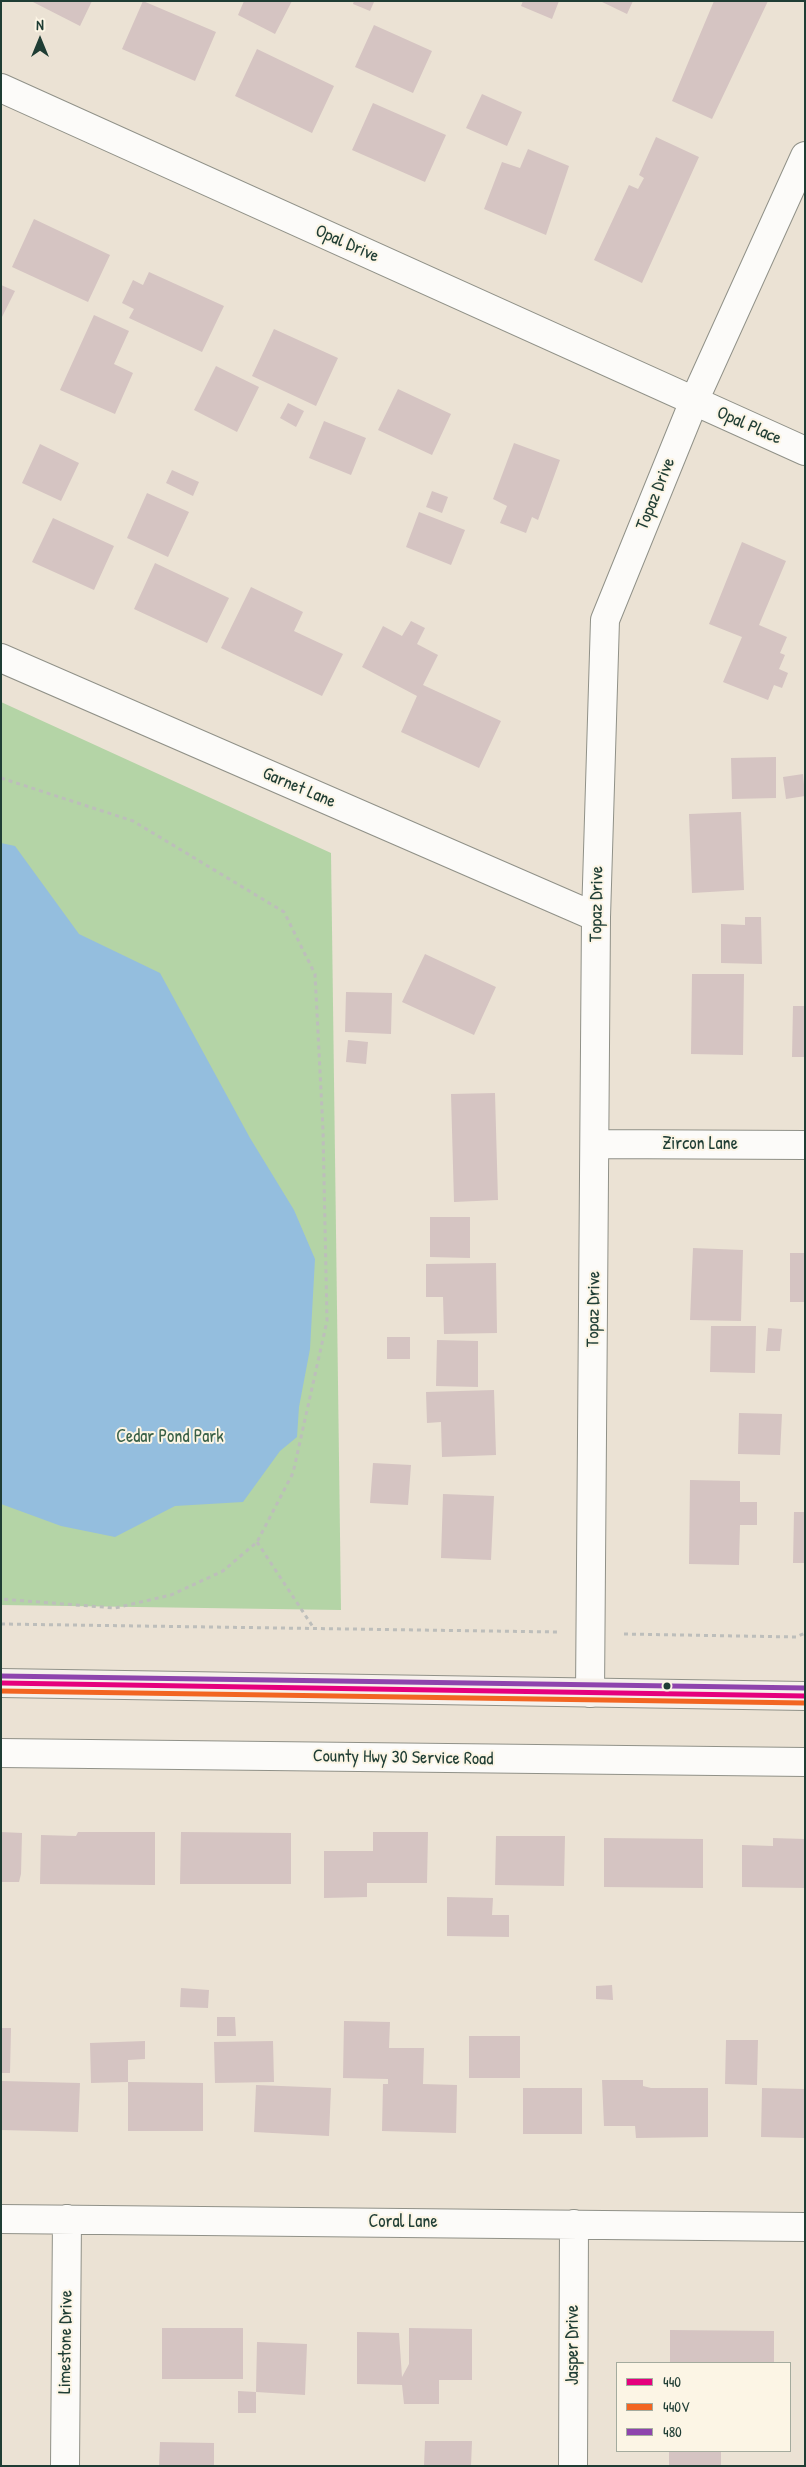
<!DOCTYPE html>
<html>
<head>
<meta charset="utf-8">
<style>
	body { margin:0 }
	#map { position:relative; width:806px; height:2467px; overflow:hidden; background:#ebe2d4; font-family:"Patrick Hand",sans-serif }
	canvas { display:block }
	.frame { position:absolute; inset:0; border:2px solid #1f3d34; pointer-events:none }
	.legend { position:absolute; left:616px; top:2362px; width:175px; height:90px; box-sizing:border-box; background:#fcf5e5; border:1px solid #a4ab9e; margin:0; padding:6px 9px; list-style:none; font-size:15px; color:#1f3d34 }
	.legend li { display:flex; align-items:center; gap:10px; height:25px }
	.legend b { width:25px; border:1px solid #a4ab9e }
	.north { position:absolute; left:15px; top:15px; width:50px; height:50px; -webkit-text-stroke:4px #fcf5e5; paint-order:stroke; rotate:0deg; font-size:14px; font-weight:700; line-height:20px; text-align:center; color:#1f3d34 }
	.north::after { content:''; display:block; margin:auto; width:18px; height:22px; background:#1f3d34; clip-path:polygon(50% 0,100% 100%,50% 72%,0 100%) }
</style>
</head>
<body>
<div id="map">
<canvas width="806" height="2467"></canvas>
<div class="frame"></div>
<ul class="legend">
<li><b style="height:6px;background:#e5007d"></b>440</li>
<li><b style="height:6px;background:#f26522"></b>440V</li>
<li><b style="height:6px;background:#8e44ad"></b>480</li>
</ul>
<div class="north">N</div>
</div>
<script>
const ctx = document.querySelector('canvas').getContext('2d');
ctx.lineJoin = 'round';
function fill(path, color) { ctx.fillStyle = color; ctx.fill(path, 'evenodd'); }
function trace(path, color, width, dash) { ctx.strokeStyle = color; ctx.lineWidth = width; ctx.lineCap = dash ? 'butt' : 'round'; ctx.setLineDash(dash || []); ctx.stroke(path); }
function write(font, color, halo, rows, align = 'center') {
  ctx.font = font + ' "Patrick Hand",sans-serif'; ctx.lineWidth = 4; ctx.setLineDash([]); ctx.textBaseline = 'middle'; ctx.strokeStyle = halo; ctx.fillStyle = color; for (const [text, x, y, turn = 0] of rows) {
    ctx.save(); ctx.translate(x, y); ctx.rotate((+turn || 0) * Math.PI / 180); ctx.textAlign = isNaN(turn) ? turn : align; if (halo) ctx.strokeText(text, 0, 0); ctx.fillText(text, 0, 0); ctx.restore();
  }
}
const green = new Path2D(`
	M1,702L331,853L341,1610L1,1605Z`);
const water = new Path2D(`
	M1,843L15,846L79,934L160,973L250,1138L294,1210L315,1259L310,1349L299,1407L297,1437L280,1451L243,1502L175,1506L115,1537L61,1526L1,1504Z`);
const building = new Path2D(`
	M31,1H92L80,26Z
	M143,1L216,32L195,81L122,49Z
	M244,1H292L275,34L238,15Z
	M354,1H372L374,2L370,11L353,4Z
	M523,1H559L552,19L521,6Z
	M600,1H633L627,14Z
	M714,1H768L712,119L672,101Z
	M374,25L432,51L413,93L355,67Z
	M257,49L334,86L312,133L235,96Z
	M482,94L522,112L507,146L466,128Z
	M373,103L446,135L425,182L352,150Z
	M656,137L699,157L642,283L594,260L629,185L638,189L644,178L639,175Z
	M528,149L569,166L546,235L484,209L502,162L520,168Z
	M34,219L110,255L88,302L12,267Z
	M149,272L224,306L202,352L129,318L134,309L122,303L133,280L143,285Z
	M1,285L15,291L1,319Z
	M94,315L129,331L114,364L133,373L115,414L60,390Z
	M274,329L338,358L316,406L252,376Z
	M216,366L259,387L237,432L194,410Z
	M398,389L451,414L432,455L378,430Z
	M288,403L304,411L296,427L280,418Z
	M324,421L366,438L351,475L309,458Z
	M514,443L560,460L538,520L532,517L526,533L500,523L507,506L493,499Z
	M40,444L79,463L61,501L22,483Z
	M172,470L199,482L193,496L166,483Z
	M432,491L448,497L442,513L426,507Z
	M147,493L189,512L168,557L127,538Z
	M419,512L465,530L451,565L406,547Z
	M53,518L114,546L94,590L32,562Z
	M742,542L786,561L759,625L787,637L780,653L785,655L779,669L788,673L782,688L774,685L768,700L723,682L742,637L709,624Z
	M155,563L229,598L207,643L134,609Z
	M251,587L303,612L294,631L343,654L322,696L221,648Z
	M411,621L425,628L417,644L438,655L423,685L501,721L479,768L401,732L417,696L362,667L383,626L402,636Z
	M776,757V798L732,799L731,758Z
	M803,774L805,796L786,799L783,777Z
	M741,812L744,890L692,893L689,814Z
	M745,917H761L762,964L721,963V924L745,925Z
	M425,954L496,987L474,1035L402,1002Z
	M692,974H744L743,1055L691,1054Z
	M346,992L392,993L391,1034L345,1032Z
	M793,1006H805V1057H792Z
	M348,1040L368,1042L366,1064L346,1062Z
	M495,1093L498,1200L454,1202L451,1094Z
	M430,1217H470V1258L430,1257Z
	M693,1248L743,1250L741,1321L690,1320Z
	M790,1253H805V1302H790Z
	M496,1263L497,1333L444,1334L443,1297H426V1264Z
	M711,1326H756L755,1373L710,1372Z
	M768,1328L782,1329L780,1351H766Z
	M387,1337H410V1359H387Z
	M437,1340L478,1341V1387L436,1386Z
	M494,1390L496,1455L442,1457L441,1422L427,1423L426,1392Z
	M739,1413L782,1414L780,1455L738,1454Z
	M373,1463L411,1465L408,1505L370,1503Z
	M690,1480L740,1481V1502H757V1525H740L739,1565L689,1564Z
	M443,1494L494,1496L491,1560L441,1558Z
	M794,1512H805V1563H793Z
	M1,1832L22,1833L21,1874L19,1882H1Z
	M78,1832H155V1885L40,1884L41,1835L76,1836Z
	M181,1832L291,1833V1884H180Z
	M373,1832H428L427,1883H367V1897L324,1898V1851H373Z
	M496,1836H565L564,1886L495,1885Z
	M604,1838L703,1839V1888L604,1887Z
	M773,1838L805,1839V1888L742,1887V1845L773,1846Z
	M447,1897L493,1898L492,1915H509V1937L447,1936Z
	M612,1985L613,2000L596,1999V1986Z
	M181,1988L209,1990L208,2008L180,2007Z
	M217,2017H235L236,2036H217Z
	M344,2021L390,2022L389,2048H424L423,2084L457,2085L456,2133L382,2131L383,2084H388V2079L343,2078Z
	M1,2028H11L10,2073H1Z
	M469,2036H520V2078H469Z
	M726,2040H758L757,2085L725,2084Z
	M145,2041V2059L128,2060V2082L91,2083L90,2043Z
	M273,2041L274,2082L215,2083L214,2042Z
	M602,2080H643V2086L651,2088H708V2137L636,2138L635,2126H604Z
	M2,2081L80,2083L78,2132L1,2130Z
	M128,2082L203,2083V2131H128Z
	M256,2085L331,2088L329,2136L254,2132Z
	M523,2088H582V2134H523Z
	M762,2088L805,2089V2138L761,2137Z
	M162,2328H243V2379H162Z
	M409,2328L472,2329V2380H439V2404H404L402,2385L357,2384V2332L399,2333L402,2377L409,2364Z
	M670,2330L774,2331V2363H670Z
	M257,2342L307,2344L305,2395L256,2392V2413H238V2391L256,2392Z
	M425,2441H472L471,2466H424Z
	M160,2442L214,2443V2466H159Z
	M669,2451H721V2466H669Z`);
const path = new Path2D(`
	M1,778L133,821L284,912L315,974L323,1130L327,1321L293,1473L257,1542L223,1571L171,1595L115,1608L1,1599
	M257,1542L313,1627
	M1,1624L558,1632
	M624,1634L796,1637L805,1633`);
const minor = new Path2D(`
	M1,88L805,451
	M1,658L596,917
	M595,1144L805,1145
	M590,1693L596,917L605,620L694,401L805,156
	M1,1753L805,1762
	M1,2219L805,2227
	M65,2466L67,2219
	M573,2466L574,2224`);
const secondary = new Path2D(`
	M1,1683L805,1696`);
const bus1 = new Path2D(`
	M1,1683L805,1696`);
const bus2 = new Path2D(`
	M1,1691L805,1703`);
const bus3 = new Path2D(`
	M1,1676L805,1688`);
const markers = [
	[667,1686,4.5,"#1f3d34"]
];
const streetNames = [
	["Opal Drive",347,244,24],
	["Opal Place",749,426,24],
	["Topaz Drive",656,494,-68],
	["Garnet Lane",299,788,23],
	["Topaz Drive",597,904,-89],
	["Zircon Lane",700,1144],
	["Topaz Drive",594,1309,-89],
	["County Hwy 30 Service Road",403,1758,1],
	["Coral Lane",403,2222],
	["Limestone Drive",66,2342,-89],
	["Jasper Drive",573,2345,-90]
];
const parkNames = [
	["Cedar Pond Park",170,1437]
];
fill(green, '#b4d4a6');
fill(water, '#94bede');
fill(building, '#d5c4c2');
trace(minor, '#909188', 30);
trace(secondary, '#909188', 30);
trace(path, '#bdbebb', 3, [4, 4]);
trace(minor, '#fcfbf9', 28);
trace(secondary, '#f6f1eb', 28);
trace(bus1, '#e5007d', 5);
trace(bus2, '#f26522', 5);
trace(bus3, '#8e44ad', 5);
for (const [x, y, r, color] of markers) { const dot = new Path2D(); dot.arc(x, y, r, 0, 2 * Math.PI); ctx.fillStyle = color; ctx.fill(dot); trace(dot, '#fcf5e5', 2); }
write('18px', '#1f3d34', '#fcf5e5', streetNames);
write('18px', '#396047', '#fcf5e5', parkNames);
</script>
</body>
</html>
